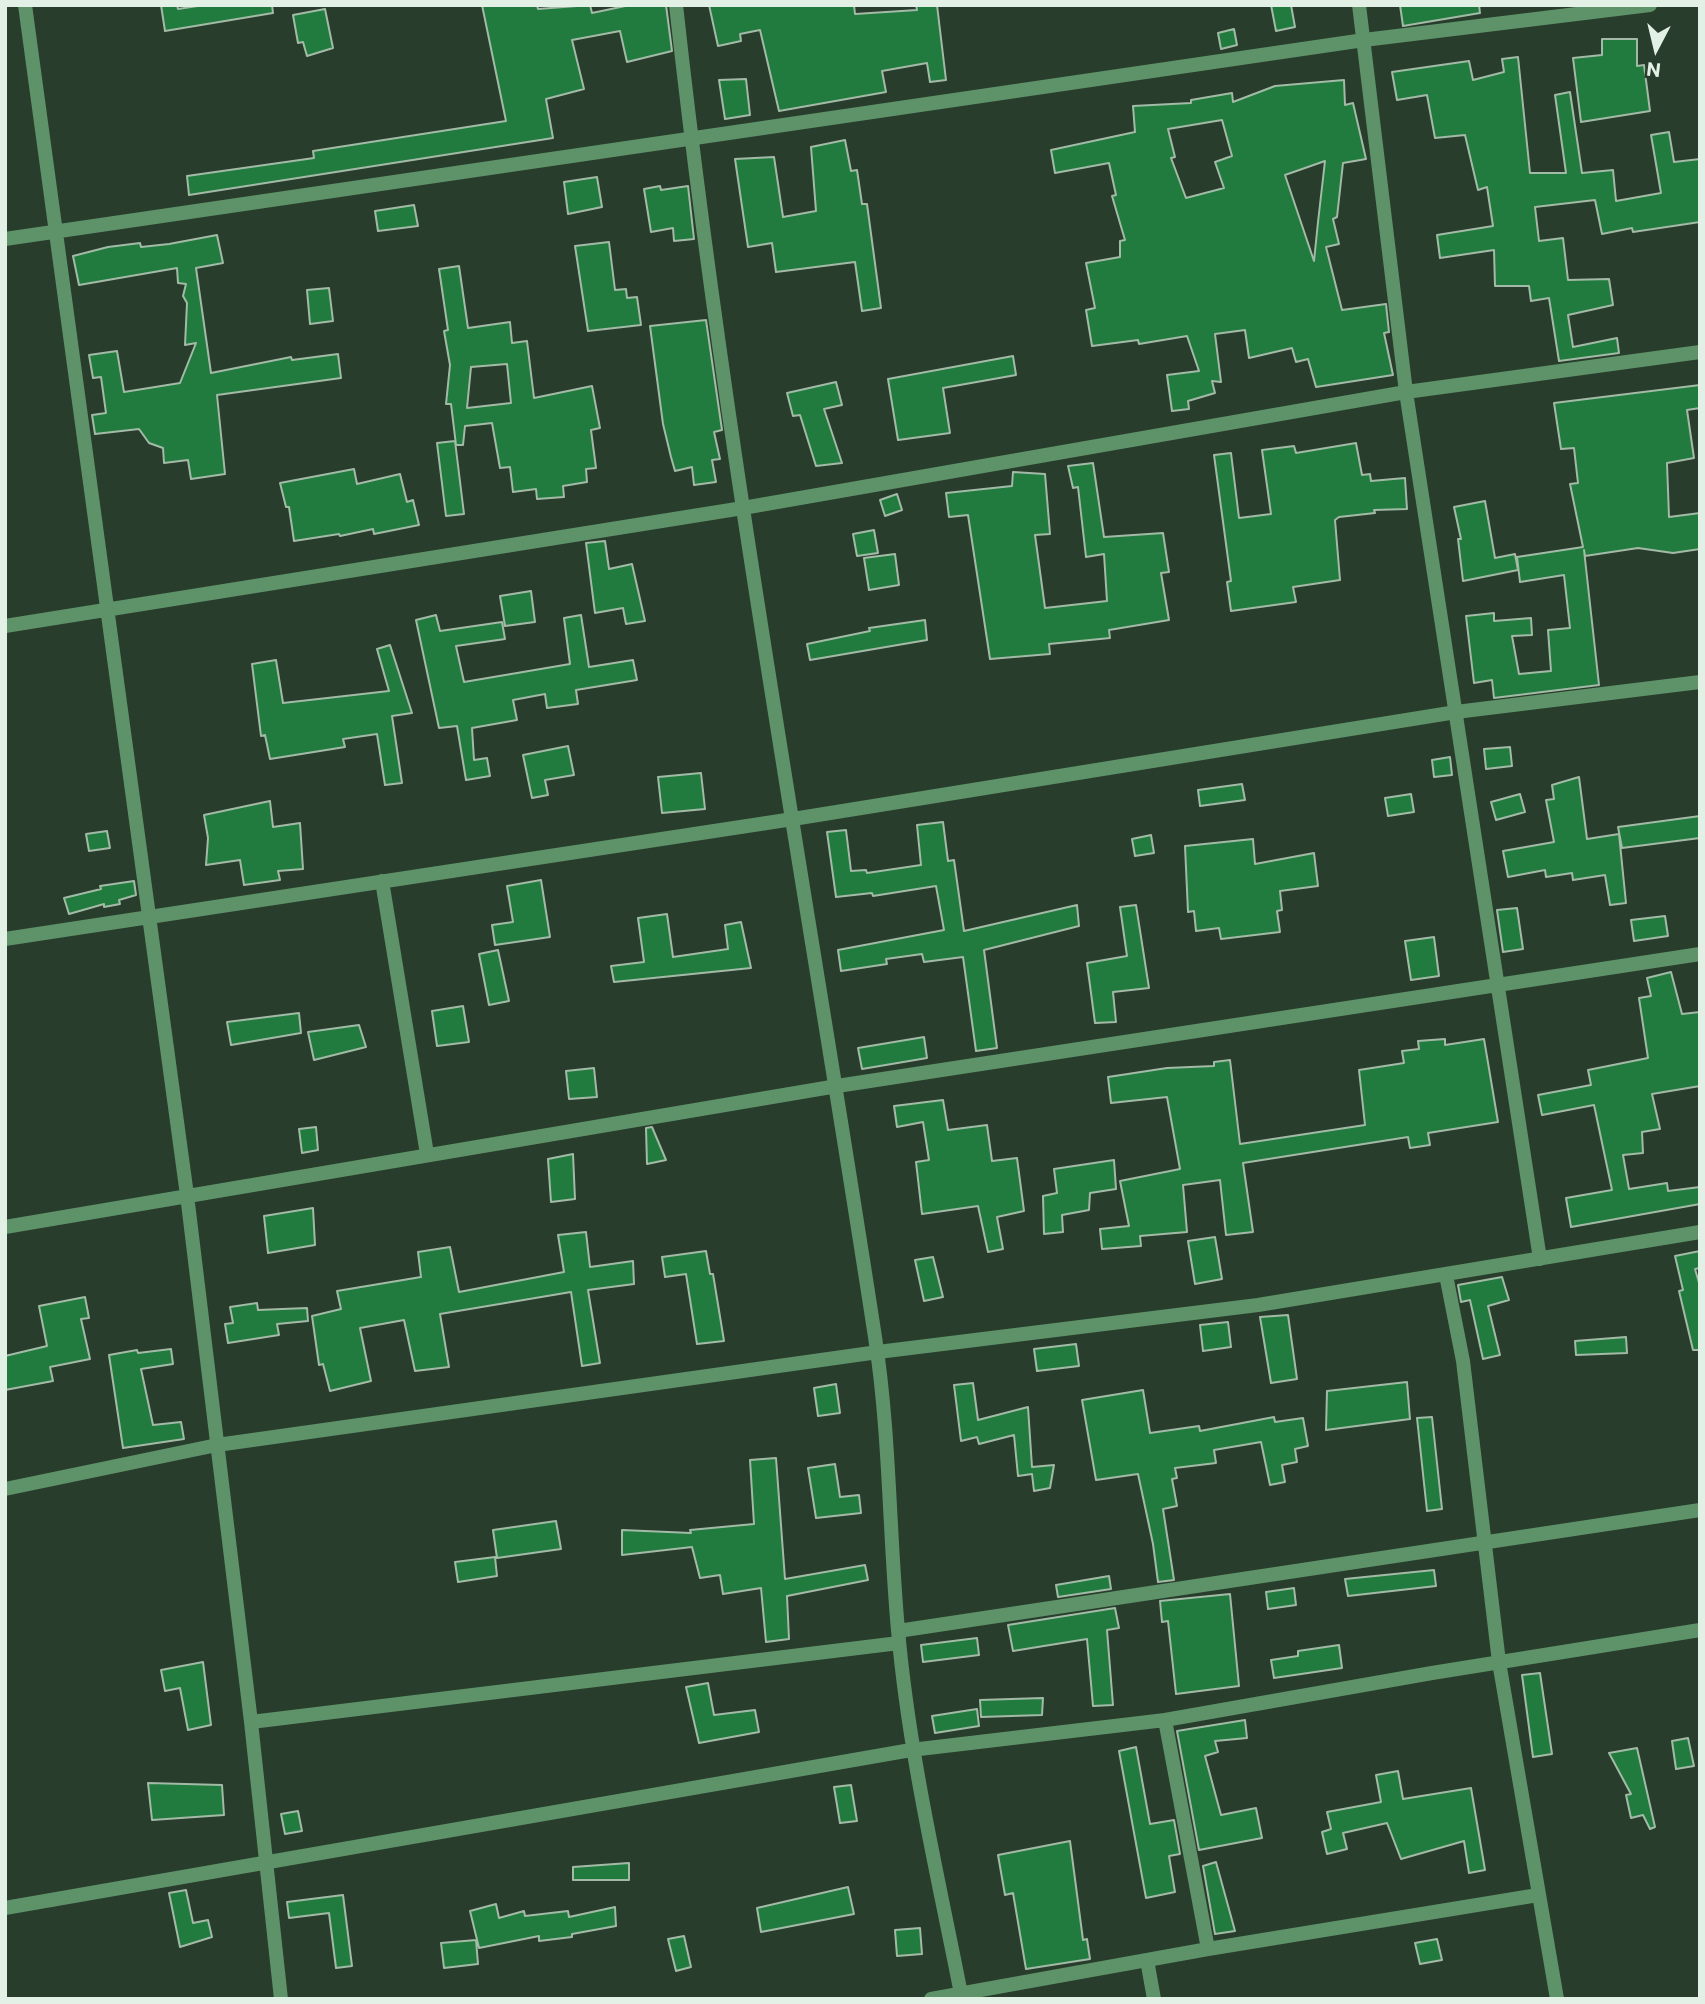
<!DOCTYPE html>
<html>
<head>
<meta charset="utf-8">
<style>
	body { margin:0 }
	#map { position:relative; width:1705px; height:2004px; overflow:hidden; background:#283d2c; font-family:Commissioner,sans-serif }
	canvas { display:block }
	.frame { position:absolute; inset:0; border:7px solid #e3f0e5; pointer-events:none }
	.north { position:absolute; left:1621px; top:14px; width:70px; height:70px; -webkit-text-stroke:5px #283d2c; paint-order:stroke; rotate:187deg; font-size:19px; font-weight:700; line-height:28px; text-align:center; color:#e3f0e5 }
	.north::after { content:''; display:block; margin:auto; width:24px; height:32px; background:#e3f0e5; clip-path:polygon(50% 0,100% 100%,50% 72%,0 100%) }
</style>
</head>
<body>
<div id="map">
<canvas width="1705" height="2004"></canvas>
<div class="frame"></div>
<div class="north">N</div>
</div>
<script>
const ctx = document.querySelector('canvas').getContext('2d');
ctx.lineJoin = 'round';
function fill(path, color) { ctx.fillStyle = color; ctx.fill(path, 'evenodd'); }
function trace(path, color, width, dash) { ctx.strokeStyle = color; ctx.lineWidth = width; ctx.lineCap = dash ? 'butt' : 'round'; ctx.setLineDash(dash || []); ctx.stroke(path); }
const building = new Path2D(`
	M161,5H177L178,9L204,5H272L273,13L165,31Z
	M482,5H537L538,9L590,5L592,13L630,5H666L672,51L627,62L620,31L572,40L584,89L546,99L553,138L189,195L187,176L314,158L313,151L506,121Z
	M709,5H854L855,14L917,10L916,5H937L946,80L930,82L927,63L882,71L886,92L779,111L760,30L740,34L741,41L718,46Z
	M1271,5H1291L1295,27L1276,31Z
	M1400,5H1479L1480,13L1403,26Z
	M325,9L333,48L307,56L303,42L298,43L293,15Z
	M1234,29L1237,45L1221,49L1218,33Z
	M1602,39H1637V66L1644,65L1650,111L1581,122L1573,58L1602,55Z
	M1518,57L1530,173H1566L1555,95L1570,92L1582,173L1613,170L1616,201L1661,193L1651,135L1669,132L1674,162L1700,159V222L1633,232L1632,228L1602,234L1595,200L1535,207L1539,241L1563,238L1568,280L1609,279L1613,305L1568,315L1573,347L1617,338L1619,353L1559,361L1549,298L1531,301L1529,286H1495L1494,250L1440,258L1437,235L1493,226L1487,187L1478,190L1465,135L1435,138L1427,95L1397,100L1392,72L1469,61L1473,80L1504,72L1502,59Z
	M746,79L750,115L725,119L719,80Z
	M1344,80L1345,105L1353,103L1366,159L1343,163L1337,217L1333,219L1339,244L1326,247L1342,310L1386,304L1389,332L1384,333L1393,375L1316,387L1308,359L1296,362L1292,348L1249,358L1245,330L1215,334L1221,382L1212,381L1215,393L1188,401L1189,409L1172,411L1167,375L1199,371L1187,336L1139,344L1138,340L1092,346L1086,310L1095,308L1086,263L1120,257V241L1125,240L1112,196L1116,195L1109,163L1055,173L1051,150L1135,132L1133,106L1191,103V100L1232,93L1233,102L1275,86ZM1222,120L1232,156L1215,162L1224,188L1186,198L1171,158L1175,157L1168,129ZM1325,161L1318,222L1314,261L1285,175Z
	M845,140L851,171L857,170L862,204H867L881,308L862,311L855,262L776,272L772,243L748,247L735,159L774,157L783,217L816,211L811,147Z
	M597,177L602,207L568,214L564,182Z
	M660,186L661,190L688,186L694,239L674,241L673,228L651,232L644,189Z
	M414,205L418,226L378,231L375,211Z
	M217,235L223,263L196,268L211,373L291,357L292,360L338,354L341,378L217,395L225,474L191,479L188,460L164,463L163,448L149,443L139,429L95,434L92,415L106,413L101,377L93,378L89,355L117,351L124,392L180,383L196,343L185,345L187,303L183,296L186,284L178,283L177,268L79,285L73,256L108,247L140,243L141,247L169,244Z
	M609,242L615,290L626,289L627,298L637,297L641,325L588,331L575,246Z
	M459,266L468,328L510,322L512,343L527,341L534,398L592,386L600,428L591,430L596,468L586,469L587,482L563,486L564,497L537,499L536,489L513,492L510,467L500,468L492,423L465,426L463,445H456L451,404H446L450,365L444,331L448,330L439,269ZM507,364L511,403L467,408L471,367Z
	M329,288L333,321L310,324L307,290Z
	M706,320L722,430L714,432L720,459L712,460L716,482L694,485L692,467L675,471L671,457L663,424L650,326Z
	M1013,356L1016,375L943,388L950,433L898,440L888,379Z
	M836,382L842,405L824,409L842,463L816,466L800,415L793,416L787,393Z
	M1700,385V408L1687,410L1694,458L1667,463L1669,517L1700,513V549L1673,553L1638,548L1585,556L1584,550L1599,685L1494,698L1492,680L1474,683L1466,616L1494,613V621L1531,618L1532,635L1512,636L1519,674L1551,671L1548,630L1570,628L1564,575L1520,582L1517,557L1583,547L1570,484L1578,483L1574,448L1561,449L1554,403Z
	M455,441L464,514L446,516L437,443Z
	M1356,443L1362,475L1370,474L1371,481L1405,478L1407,509L1374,510L1375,513L1339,517L1335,520L1340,580L1293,587L1296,602L1231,611L1227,582L1231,581L1214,455L1231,453L1239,518L1271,514L1262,450L1294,446L1296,453Z
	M1093,463L1104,537L1163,533L1169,572L1161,573L1169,620L1109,630L1110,638L1049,644L1050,654L990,659L968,515L949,517L946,493L1012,486L1013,472L1045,474L1050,534L1035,535L1045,608L1107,601L1104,554L1086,557L1078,487L1073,488L1068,466Z
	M354,469L357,484L400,474L407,502L413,500L419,525L374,534L373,529L340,536L339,534L294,541L289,507H286L280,483Z
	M897,494L902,510L885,516L880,500Z
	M1485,501L1495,558L1515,554L1518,570L1463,581L1458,539H1461L1454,507Z
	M874,530L878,553L857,556L853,534Z
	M605,541L609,569L632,564L645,621L626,624L623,608L595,613L586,543Z
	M895,554L899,585L869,590L864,558Z
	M531,591L535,622L505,626L500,596Z
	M436,615L440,631L502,622L505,639L456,646L464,682L570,664L564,618L581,615L589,667L633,660L637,680L576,690L578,704L547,708L545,694L513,700L517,720L472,728L474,760L487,758L490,776L466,780L457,726L439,728L416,620Z
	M925,620L927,640L810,660L807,644L870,631L869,628Z
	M390,645L412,713L392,716L402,783L385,785L377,734L343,739L345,747L270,759L265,735L261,736L252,664L276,660L283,703L389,691L377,649Z
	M568,746L574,775L545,780L548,795L532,798L523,755Z
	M1510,747L1512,766L1486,769L1484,749Z
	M1450,757L1452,775L1434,777L1432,760Z
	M701,773L705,809L662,813L658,777Z
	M1579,777L1587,839L1619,834L1626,903L1610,905L1605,875L1573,880L1572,873L1546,877L1545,870L1508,877L1503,851L1554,842L1546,800L1554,799L1552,785Z
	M1242,784L1245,800L1200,806L1198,790Z
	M1411,794L1414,812L1388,816L1385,798Z
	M1520,794L1525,812L1496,820L1491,802Z
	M270,801L273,827L300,823L303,869L278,871L280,880L244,885L240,860L206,865L208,838L204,815Z
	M1700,816V838L1622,848L1618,827Z
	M943,822L948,861L954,860L964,931L1077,905L1079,926L984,950L997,1048L976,1051L963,957L924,962L922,954L886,959L887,964L841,971L838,950L944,930L936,886L873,896L872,893L836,897L827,832L846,830L851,871L866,870L867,873L921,865L917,825Z
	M107,831L110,848L89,851L86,834Z
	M1151,835L1154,853L1135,856L1132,839Z
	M1253,839L1255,864L1314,853L1318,886L1280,891L1282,910L1277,911L1280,932L1221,939L1219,928L1196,931L1194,911L1188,912L1185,846Z
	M541,880L550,937L495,945L492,925L513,922L507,886Z
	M134,881L136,895L119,900L120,904L104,907V904L69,914L64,898L101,889L100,886Z
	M1136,905L1149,988L1113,992L1116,1022L1095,1023L1087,963L1127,956L1120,907Z
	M1517,908L1523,949L1503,952L1497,910Z
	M667,914L673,957L728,949L725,925L741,922L751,968L614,982L611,966L644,962L638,918Z
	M1665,916L1668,936L1634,941L1631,920Z
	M1434,937L1439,976L1411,980L1405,941Z
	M498,950L509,1001L489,1005L479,954Z
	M1671,972L1682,1014L1700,1012V1086L1652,1094L1660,1129L1642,1132L1643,1153L1623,1155L1629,1189L1667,1183L1668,1191L1700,1187V1204L1571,1227L1566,1198L1612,1190L1594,1105L1542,1115L1538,1095L1591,1085L1588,1070L1648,1058L1639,998L1651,996L1647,978Z
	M463,1006L469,1042L437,1046L432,1011Z
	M299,1013L301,1033L231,1045L227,1022Z
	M359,1025L366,1047L314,1060L308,1032Z
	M924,1037L927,1058L862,1069L858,1048Z
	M1445,1039V1045L1484,1039L1498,1122L1428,1133L1430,1145L1410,1148L1408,1137L1243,1163L1253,1232L1226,1235L1220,1180L1183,1185L1187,1232L1140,1236L1141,1246L1102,1249L1100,1229L1129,1226L1120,1181L1180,1169L1167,1097L1111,1103L1108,1077L1167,1068L1214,1066V1062L1230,1060L1240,1144L1365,1125L1359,1070L1404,1063L1402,1051L1419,1049L1418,1041Z
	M594,1068L597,1097L569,1099L566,1071Z
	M943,1100L948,1130L987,1125L992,1161L1017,1158L1024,1211L997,1217L1003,1249L988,1252L978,1206L922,1214L916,1162L929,1160L923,1122L897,1127L894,1106Z
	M316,1127L318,1150L302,1153L299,1129Z
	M652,1127L666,1160L647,1164L646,1128Z
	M573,1154L575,1199L551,1202L548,1159Z
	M1114,1160L1116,1189L1090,1193L1089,1210L1062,1215L1063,1232L1044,1234L1043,1196L1057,1193L1054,1169Z
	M313,1208L315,1245L268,1253L264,1216Z
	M586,1232L590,1267L633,1261L634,1284L588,1290L600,1363L582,1366L571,1292L440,1314L449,1367L415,1371L404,1320L360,1328L371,1381L330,1391L323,1364L319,1365L312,1316L341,1309L337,1291L421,1277L418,1252L450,1247L459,1292L564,1272L558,1235Z
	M1215,1237L1222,1279L1195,1284L1188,1241Z
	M706,1251L710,1274H713L724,1341L697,1344L686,1274L665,1277L662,1257Z
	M1700,1251V1268L1695,1269L1700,1286V1350H1693L1679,1291L1683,1290L1675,1256Z
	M933,1257L943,1297L924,1301L915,1260Z
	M1502,1277L1509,1300L1488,1306L1500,1355L1483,1359L1470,1300L1461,1302L1458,1285Z
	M85,1297L89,1318L81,1319L90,1359L50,1367L53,1381L5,1390V1356L47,1346L39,1306Z
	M257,1303L258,1310L307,1308L308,1321L277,1324L279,1335L228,1343L225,1324L233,1323L230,1307Z
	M1288,1315L1297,1379L1271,1383L1260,1317Z
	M1228,1322L1231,1347L1203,1351L1200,1325Z
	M1626,1337L1627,1353L1576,1355L1575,1341Z
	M1076,1344L1079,1366L1037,1371L1034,1349Z
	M171,1349L173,1364L141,1369L153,1425L181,1422L184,1439L123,1448L109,1355L137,1350L138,1353Z
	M1407,1382L1410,1419L1326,1430L1327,1391Z
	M973,1383L978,1420L1028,1407L1032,1467L1054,1465L1050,1488L1034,1491L1032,1474L1018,1476L1014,1435L979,1444L977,1437L961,1441L954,1385Z
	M836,1384L840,1413L818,1416L814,1388Z
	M1143,1390L1150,1433L1199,1426L1200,1431L1274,1417L1275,1422L1303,1418L1308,1446L1295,1449L1297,1462L1282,1465L1285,1482L1270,1485L1261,1442L1214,1450L1216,1463L1175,1468L1177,1478L1172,1479L1177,1506L1163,1509L1174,1580L1158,1582L1153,1544L1138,1474L1096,1480L1082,1400Z
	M1432,1417L1442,1509L1427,1511L1417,1418Z
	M776,1458L785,1579L865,1565L868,1580L787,1596L789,1639L766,1642L761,1588L723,1594L720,1575L700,1578L692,1547L622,1555V1530L691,1533L690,1530L754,1524L750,1460Z
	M835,1464L840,1497L859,1495L861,1513L816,1518L808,1468Z
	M556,1521L561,1549L497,1558L493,1530Z
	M495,1557L497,1576L458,1582L455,1562Z
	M1434,1570L1436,1586L1348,1596L1345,1579Z
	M1109,1576L1111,1589L1058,1597L1056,1585Z
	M1294,1588L1296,1605L1268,1609L1266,1592Z
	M1230,1594L1239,1686L1176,1694L1168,1621L1162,1622L1160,1601Z
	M1115,1608L1119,1628L1107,1630L1113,1705L1093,1706L1087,1639L1013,1651L1008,1625Z
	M977,1638L979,1655L923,1662L921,1645Z
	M1339,1645L1342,1668L1274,1678L1271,1660L1298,1656V1651Z
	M203,1662L211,1725L188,1730L180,1688L165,1691L161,1670Z
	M1540,1673L1552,1754L1533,1757L1522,1675Z
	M708,1683L714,1715L755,1710L759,1732L699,1743L686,1687Z
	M1043,1698L1042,1715L981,1717L980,1700Z
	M977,1709L979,1726L935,1733L932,1716Z
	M1245,1720L1247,1738L1215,1741L1218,1752L1205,1756L1221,1815L1256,1808L1262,1838L1199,1850L1177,1731Z
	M1688,1738L1694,1766L1676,1769L1672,1741Z
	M1136,1747L1150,1824L1174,1820L1180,1854L1169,1856L1175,1892L1146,1898L1119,1751Z
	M1637,1748L1655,1827L1650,1829L1643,1815L1631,1818L1626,1795L1631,1794L1609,1753Z
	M1398,1771L1403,1799L1471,1788L1485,1870L1469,1873L1464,1841L1401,1859L1387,1823L1343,1833L1347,1849L1327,1854L1322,1832L1331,1829L1327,1812L1381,1802L1376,1775Z
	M148,1783L222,1785L224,1815L152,1820Z
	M851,1785L857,1821L840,1823L834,1787Z
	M298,1811L302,1831L285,1834L281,1814Z
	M1070,1841L1083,1940L1087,1939L1090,1959L1026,1969L1013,1893L1005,1895L998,1855Z
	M1216,1862L1235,1931L1215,1934L1203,1866Z
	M629,1863V1880H573V1867Z
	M848,1887L854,1914L761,1932L757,1908Z
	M186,1890L193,1923L208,1920L212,1937L180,1947L169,1893Z
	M343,1895L352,1966L336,1968L329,1913L289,1918L287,1902Z
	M496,1904L499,1918L524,1911L525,1916L568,1911L569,1917L615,1907L616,1926L572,1934V1937L539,1941V1936L479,1948L470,1911Z
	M920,1928L922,1954L897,1956L895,1930Z
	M684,1936L691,1967L676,1971L668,1939Z
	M1437,1939L1442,1960L1420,1964L1415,1943Z
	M476,1940L478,1964L444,1968L441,1943Z`);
const minor = new Path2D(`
	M25,5L187,1195L251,1722L281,1999
	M676,5C725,451 807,894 875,1337C890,1433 889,1533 898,1630C909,1755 938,1876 962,1999
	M1359,5L1406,392L1540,1259
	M5,239L1364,40L1650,5
	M5,626L743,508L1406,392L1700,352
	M382,881L427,1154
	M5,939L793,819L1456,712L1700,682
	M5,1227L837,1086L1700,954
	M1446,1275L1463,1361L1499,1662L1557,1999
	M5,1489L217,1445L878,1352L1258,1305L1700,1232
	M898,1631L1700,1510
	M1165,1720L1208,1949
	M251,1722L899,1643
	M5,1908L911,1750L1165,1720L1432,1673L1700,1630
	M1147,1960L1154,1999
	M931,1999L1208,1949L1538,1895`);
fill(building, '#217b3e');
trace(building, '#a2baa6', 2);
trace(minor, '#5e9269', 14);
</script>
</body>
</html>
